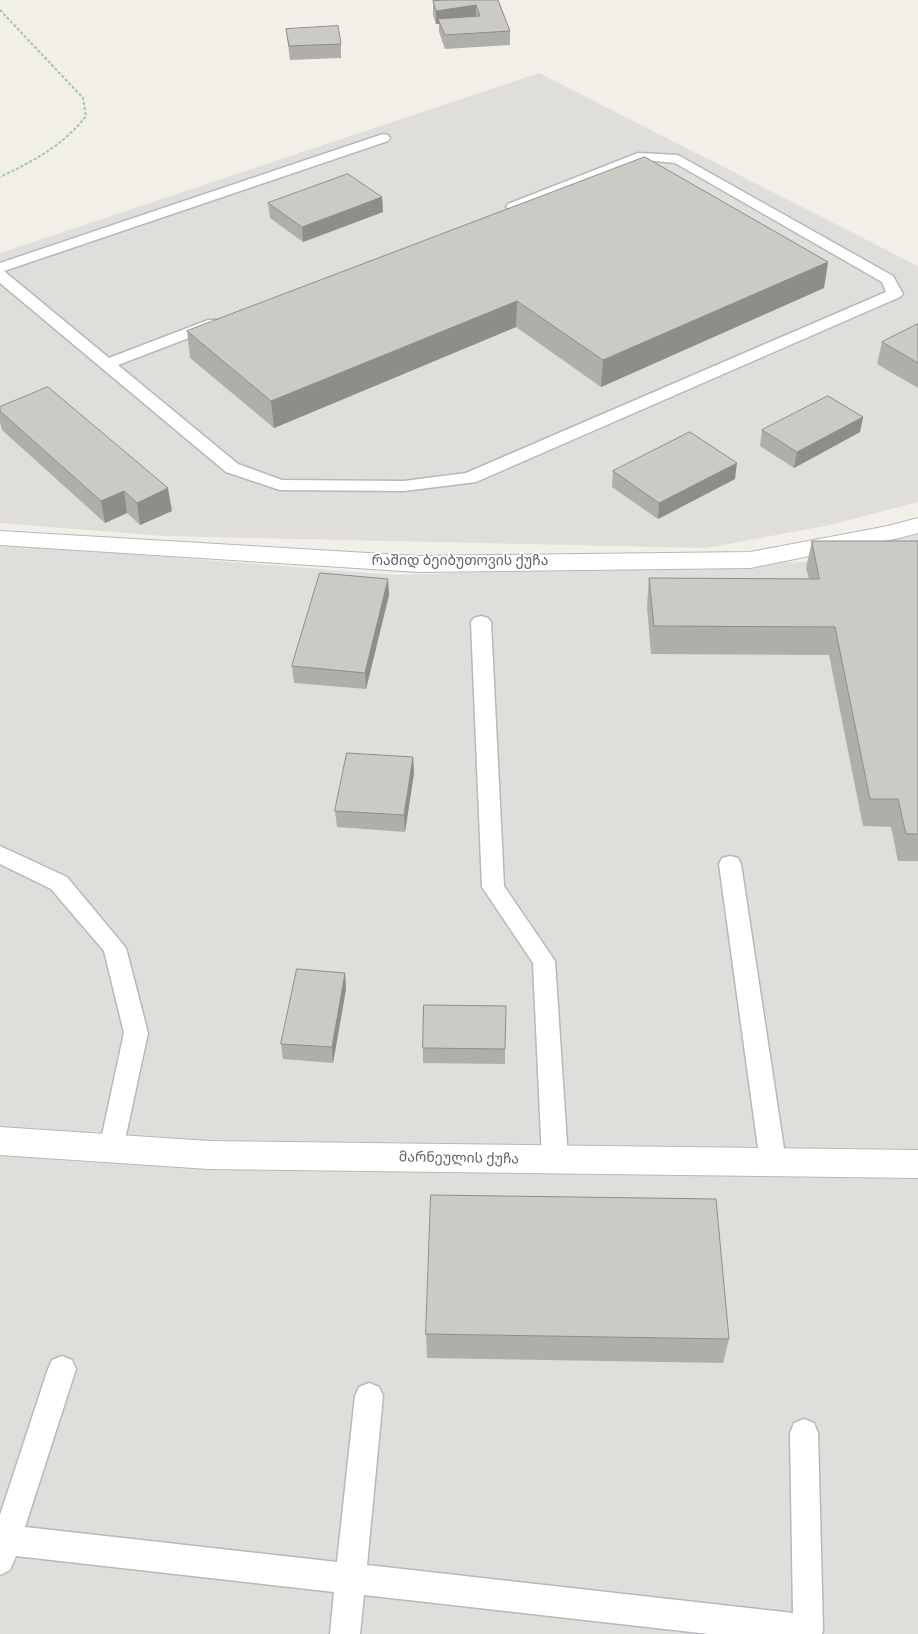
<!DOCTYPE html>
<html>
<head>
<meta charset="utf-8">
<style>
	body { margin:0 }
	canvas { display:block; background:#f1efe8 }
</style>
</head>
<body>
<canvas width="918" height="1634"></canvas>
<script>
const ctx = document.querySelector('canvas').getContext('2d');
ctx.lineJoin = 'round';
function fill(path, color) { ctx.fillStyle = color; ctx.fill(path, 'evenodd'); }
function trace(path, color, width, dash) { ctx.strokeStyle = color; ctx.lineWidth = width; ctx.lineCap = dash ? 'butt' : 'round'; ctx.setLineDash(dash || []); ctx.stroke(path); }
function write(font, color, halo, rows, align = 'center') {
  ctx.font = font + ' "Public Sans","Noto Sans Georgian",sans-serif'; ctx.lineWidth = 4; ctx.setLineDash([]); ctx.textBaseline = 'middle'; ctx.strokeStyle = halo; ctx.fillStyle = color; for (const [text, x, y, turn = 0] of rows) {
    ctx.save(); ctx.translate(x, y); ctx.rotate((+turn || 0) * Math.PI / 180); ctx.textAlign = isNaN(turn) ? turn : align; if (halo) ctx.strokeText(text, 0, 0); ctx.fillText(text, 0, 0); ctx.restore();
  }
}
const industrial = new Path2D(`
	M539,73L918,266V502L830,525L706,548L163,536L0,523V253Z
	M918,534V1634H0V544L396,575L802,562Z`);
const path = new Path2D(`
	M0,10L83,98L86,116C63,146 33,161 0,177`);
const service = new Path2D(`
	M383,134L388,135L390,138L388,141L4,271L109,358L208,320H220L222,323L220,326L118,365L238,464L282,480L404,481L466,473L886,292L882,282L675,163L644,160L518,210L513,211L506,207L508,204L638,153L678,155L893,276L903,294L900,297L476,482L404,491L280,490L226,472L0,283V263Z
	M481,616L488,618L491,622L504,886L555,961L568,1159L564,1167L555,1170L546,1167L542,1159L533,963L482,887L471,622L474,618Z
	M0,846L67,877L126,948L148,1033L123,1149L120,1157L111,1160L102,1157L99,1149L124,1033L104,951L51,889L0,864Z
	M730,856L738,858L741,864L786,1162L782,1170L773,1173L764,1170L760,1162L719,864L722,858Z
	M62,1356L72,1360L76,1369L25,1527L337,1562L355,1396L359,1387L369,1383L379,1387L383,1396L367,1565L793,1613L790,1433L794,1423L804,1419L814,1423L818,1433L823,1630L822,1634H709L364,1595L360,1634H330L334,1592L16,1556L10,1570L0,1575V1515L48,1369L52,1360Z`);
const minor = new Path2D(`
	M918,518V533L899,538L750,568L418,572L0,545V531L418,556L750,552L888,526Z
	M0,1127L209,1141L918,1150V1178L209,1169L0,1155Z`);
const wall = new Path2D(`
	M498,0L510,31V45L445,49L439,32V24H436L433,15V1Z
	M286,29L341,44V58L290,60Z
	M382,197L383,212L303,242L270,218L268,203Z
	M828,262L824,288L601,387L516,327L274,428L190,358L187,331Z
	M918,324V388L877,364L882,342Z
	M0,407L172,511L140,525L127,513L105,523L2,430L0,422Z
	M863,417L860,432L794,468L760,446L762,430Z
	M613,471L735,479L658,519L612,487Z
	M812,541H918V861H898L891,827L863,826L829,655L651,654L647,606L649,578L809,579L806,568Z
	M389,595L366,689L294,683L292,666Z
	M413,757L414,773L405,832L337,827L335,811Z
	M345,973L346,989L333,1063L283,1059L281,1044Z
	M423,1048L505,1049V1064L423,1063Z
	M426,1334L729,1339L723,1363L427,1358Z`);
const shadedWall = new Path2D(`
	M476,5V19H438L439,24H436V11Z
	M382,197L383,212L303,242L302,227Z
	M828,262L824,288L601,387L603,360Z
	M517,301L516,327L274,428L271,401Z
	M863,417L860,432L794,468L797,452Z
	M737,463L735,479L658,519L659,503Z
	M168,488L172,511L140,525L137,503Z
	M124,491L127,513L105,523L101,501Z
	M388,579L389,595L366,689L365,673Z
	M413,757L414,773L405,832L404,815Z
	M345,973L346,989L333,1063L332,1047Z`);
const building = new Path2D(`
	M449,0H498L510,31L445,35L438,19L480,16L476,5L436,11L433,1Z
	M338,26L341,44L289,46L286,29Z
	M645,157L828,262L603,360L517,301L271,401L187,331Z
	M348,174L382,197L302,227L268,203Z
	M918,324V363L882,342Z
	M48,387L168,488L137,503L124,491L101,501L0,411V407Z
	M828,396L863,417L797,452L762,430Z
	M690,432L737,463L659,503L613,471Z
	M812,541H918V834H906L898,799H870L835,627L654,626L649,578L819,579Z
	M320,573L388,579L365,673L292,666Z
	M347,753L413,757L404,815L335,811Z
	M297,969L345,973L332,1047L281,1044Z
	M424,1005L506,1006L505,1049L423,1048Z
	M431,1195L716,1199L729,1339L426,1334Z`);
const streetNames = [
	["რაშიდ ბეიბუთოვის ქუჩა",460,561],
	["მარნეულის ქუჩა",459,1158,1]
];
fill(industrial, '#e0deda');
trace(service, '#b5b8bc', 3);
trace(minor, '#b5b8bc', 2);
trace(path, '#9cc7a9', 2, [3, 2]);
fill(service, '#fff');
fill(minor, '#fff');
fill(wall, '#afaea9');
fill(shadedWall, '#8f8d8a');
fill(building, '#cccac5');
trace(building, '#8f8d8a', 1);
write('14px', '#5f6368', '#fff', streetNames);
</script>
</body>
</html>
